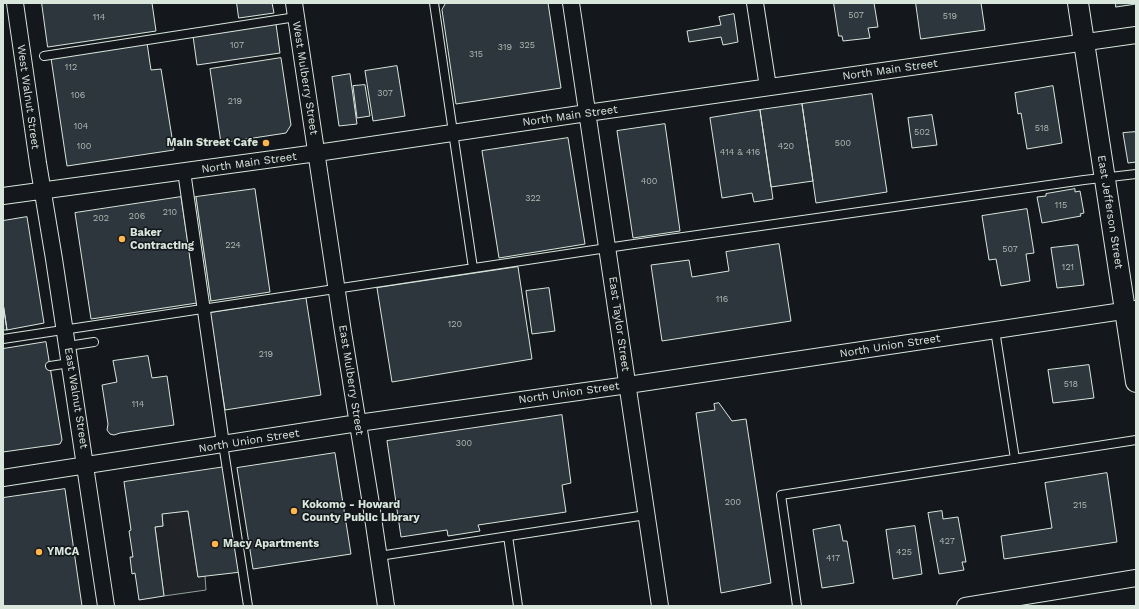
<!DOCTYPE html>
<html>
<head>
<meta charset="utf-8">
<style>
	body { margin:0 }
	#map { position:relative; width:1139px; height:609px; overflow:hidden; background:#14181c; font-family:"Work Sans",sans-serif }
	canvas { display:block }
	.frame { position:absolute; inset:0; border:4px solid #d8e6dc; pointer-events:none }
</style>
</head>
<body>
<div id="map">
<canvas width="1139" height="609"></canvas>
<div class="frame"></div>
</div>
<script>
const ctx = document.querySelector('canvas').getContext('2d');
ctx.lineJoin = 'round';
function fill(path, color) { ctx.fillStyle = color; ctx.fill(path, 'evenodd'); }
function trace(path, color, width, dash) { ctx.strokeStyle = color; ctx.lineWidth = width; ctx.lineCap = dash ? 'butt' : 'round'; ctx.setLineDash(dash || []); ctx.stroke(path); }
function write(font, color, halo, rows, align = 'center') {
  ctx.font = font + ' "Work Sans",sans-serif'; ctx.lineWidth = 3; ctx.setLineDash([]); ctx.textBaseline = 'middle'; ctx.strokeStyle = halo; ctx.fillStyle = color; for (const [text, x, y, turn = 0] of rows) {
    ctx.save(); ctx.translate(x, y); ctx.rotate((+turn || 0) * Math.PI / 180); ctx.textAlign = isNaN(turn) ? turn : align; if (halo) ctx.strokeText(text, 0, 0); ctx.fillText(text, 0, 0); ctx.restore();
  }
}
const green = new Path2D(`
	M196,197L211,301L197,303L181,200Z
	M188,511L198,577L205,576L206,590L164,596L155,527L163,526L162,514Z`);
const building = new Path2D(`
	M42,3H152L156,31L48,47Z
	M237,3H272L274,13L239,18Z
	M446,3H548L561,88L456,104L442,10Z
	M834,3H874L878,27L868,28L870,38L843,41L842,36H839Z
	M916,3H981L985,30L921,39Z
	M1116,3H1136V4L1116,7Z
	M734,14L738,42L723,45L721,37L689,42L687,31L721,25L719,17Z
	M276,24L280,53L197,65L193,36Z
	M147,43L151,70L161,69L174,150L67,166L51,58Z
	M281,58L291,125L286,133L221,143L210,69Z
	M397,66L405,116L373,121L365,71Z
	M350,74L357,124L339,126L332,77Z
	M365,85L370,116L357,118L353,86Z
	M1053,86L1062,143L1027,149L1021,113L1018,114L1015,93Z
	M872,94L887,192L816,203L802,104Z
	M802,104L813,181L771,187L760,110Z
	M760,110L773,199L754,202L752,193L722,198L710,118Z
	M932,115L937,145L912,148L908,118Z
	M665,124L680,231L633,238L617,131Z
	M1136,132V162L1128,163L1123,133Z
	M568,138L585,244L499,258L482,151Z
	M255,189L270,292L211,301L196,197Z
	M1075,189V192L1080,191L1084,213L1080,214L1081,216L1042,223L1037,197L1046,196V194Z
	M181,197L197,303L91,319L75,213Z
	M1027,209L1034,253L1026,254L1030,281L1001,286L996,259L989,260L982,216Z
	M27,217L44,323L7,330L3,303V221Z
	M779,244L791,321L662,341L651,265L689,260L692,277L729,271L726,252Z
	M1078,245L1084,285L1057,288L1051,248Z
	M518,267L532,359L392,382L377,288Z
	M549,288L555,331L532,334L526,291Z
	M306,298L321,395L225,410L210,313Z
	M3,303L7,330H3Z
	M46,342L62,440L60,444L3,452V349Z
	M148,356L152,378L167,376L174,425L120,433L114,435L110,434L107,430L108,424L102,385L117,382L113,361Z
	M1089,365L1094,398L1053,403L1048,370Z
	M719,403L732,421L746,419L771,583L721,593L696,413L715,410L714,404Z
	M562,415L571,483L562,485L566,512L478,525L480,531L448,536L447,530L401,537L387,441Z
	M335,453L351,554L253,569L237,468Z
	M225,467L241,572L198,577L188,511L162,514L163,526L155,527L164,596L139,600L135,573L132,574L130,557H133L129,531L131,530L124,482Z
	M1107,473L1117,542L1004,559L1001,536L1052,528L1045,483Z
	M65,489L82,606H3V498Z
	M942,511L943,519L958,517L966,562H962L964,570L939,574L928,513Z
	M840,525L843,541H847L854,583L822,588L813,530Z
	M915,526L922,574L893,579L886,530Z`);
const service = new Path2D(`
	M434,3L473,268
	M44,56L296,17
	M995,330L1015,459
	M3,339L627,245L1084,180L1136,174
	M68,346L94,342
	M50,366L70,363
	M223,444L248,606
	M508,536L518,606
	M379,556L646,515
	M797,606L781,495L1136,440`);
const pedestrian = new Path2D(`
	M184,171L223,444`);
const minor = new Path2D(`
	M15,3L38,163L54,259L106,606
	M294,3L343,332L371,504L386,606
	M571,3L660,606
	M755,3L768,87
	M3,196L317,153L587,113L1136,35
	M3,478L358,423L628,385L1136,309
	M965,606L1136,578`);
const tertiary = new Path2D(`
	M1078,3L1136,382`);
const markers = [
	[266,143,4,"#ffb74d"],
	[122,239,4,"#ffb74d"],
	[294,511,4,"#ffb74d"],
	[215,544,4,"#ffb74d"],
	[39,552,4,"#ffb74d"]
];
const numberNames = [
	["507",856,15],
	["519",950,16],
	["114",99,17],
	["107",237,45],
	["325",527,45],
	["319",505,47],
	["315",476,54],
	["112",71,67],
	["307",385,93],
	["106",78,95],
	["219",235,101],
	["104",81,126],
	["518",1042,128],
	["502",922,132],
	["500",843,143],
	["100",84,146],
	["420",786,146],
	["414 & 416",740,152],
	["400",649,181],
	["322",533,198],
	["115",1061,205],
	["210",170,212],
	["206",137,216],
	["202",101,218],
	["224",233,245],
	["507",1010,249],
	["121",1068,267],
	["116",722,299],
	["120",455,324],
	["219",266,354],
	["518",1071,384],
	["114",138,404],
	["300",464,443],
	["200",733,502],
	["215",1080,505],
	["427",947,541],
	["425",904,552],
	["417",833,558]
];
const streetNames = [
	["North Main Street",890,70,-8],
	["West Mulberry Street",305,78,81],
	["West Walnut Street",28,97,82],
	["North Main Street",570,116,-8],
	["North Main Street",249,163,-8],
	["East Jefferson Street",1110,212,81],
	["East Taylor Street",619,324,82],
	["North Union Street",890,346,-9],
	["East Mulberry Street",351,380,81],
	["North Union Street",569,393,-8],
	["East Walnut Street",76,398,81],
	["North Union Street",249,441,-9]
];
const poiNames = [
	["Main Street Cafe",258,143,"right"],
	["Baker",130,233],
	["Contracting",130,246],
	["Kokomo - Howard",302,505],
	["County Public Library",302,518],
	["Macy Apartments",223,544],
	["YMCA",47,552]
];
fill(green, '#202428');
trace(green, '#939e99', 1);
fill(building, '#2c363c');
trace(building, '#d8e6dc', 1);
trace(service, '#d8e6dc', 10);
trace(pedestrian, '#d8e6dc', 14);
trace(minor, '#d8e6dc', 18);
trace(tertiary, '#d8e6dc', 22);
trace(service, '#14181c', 8);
trace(pedestrian, '#14181c', 12);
trace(minor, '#14181c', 16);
trace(tertiary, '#14181c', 20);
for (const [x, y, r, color] of markers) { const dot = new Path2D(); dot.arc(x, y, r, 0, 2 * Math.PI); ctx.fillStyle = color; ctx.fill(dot); trace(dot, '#14181c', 1.5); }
write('9px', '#adbab4', null, numberNames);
write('11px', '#d8e6dc', '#14181c', streetNames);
write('bold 11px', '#d8e6dc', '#14181c', poiNames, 'left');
</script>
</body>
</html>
